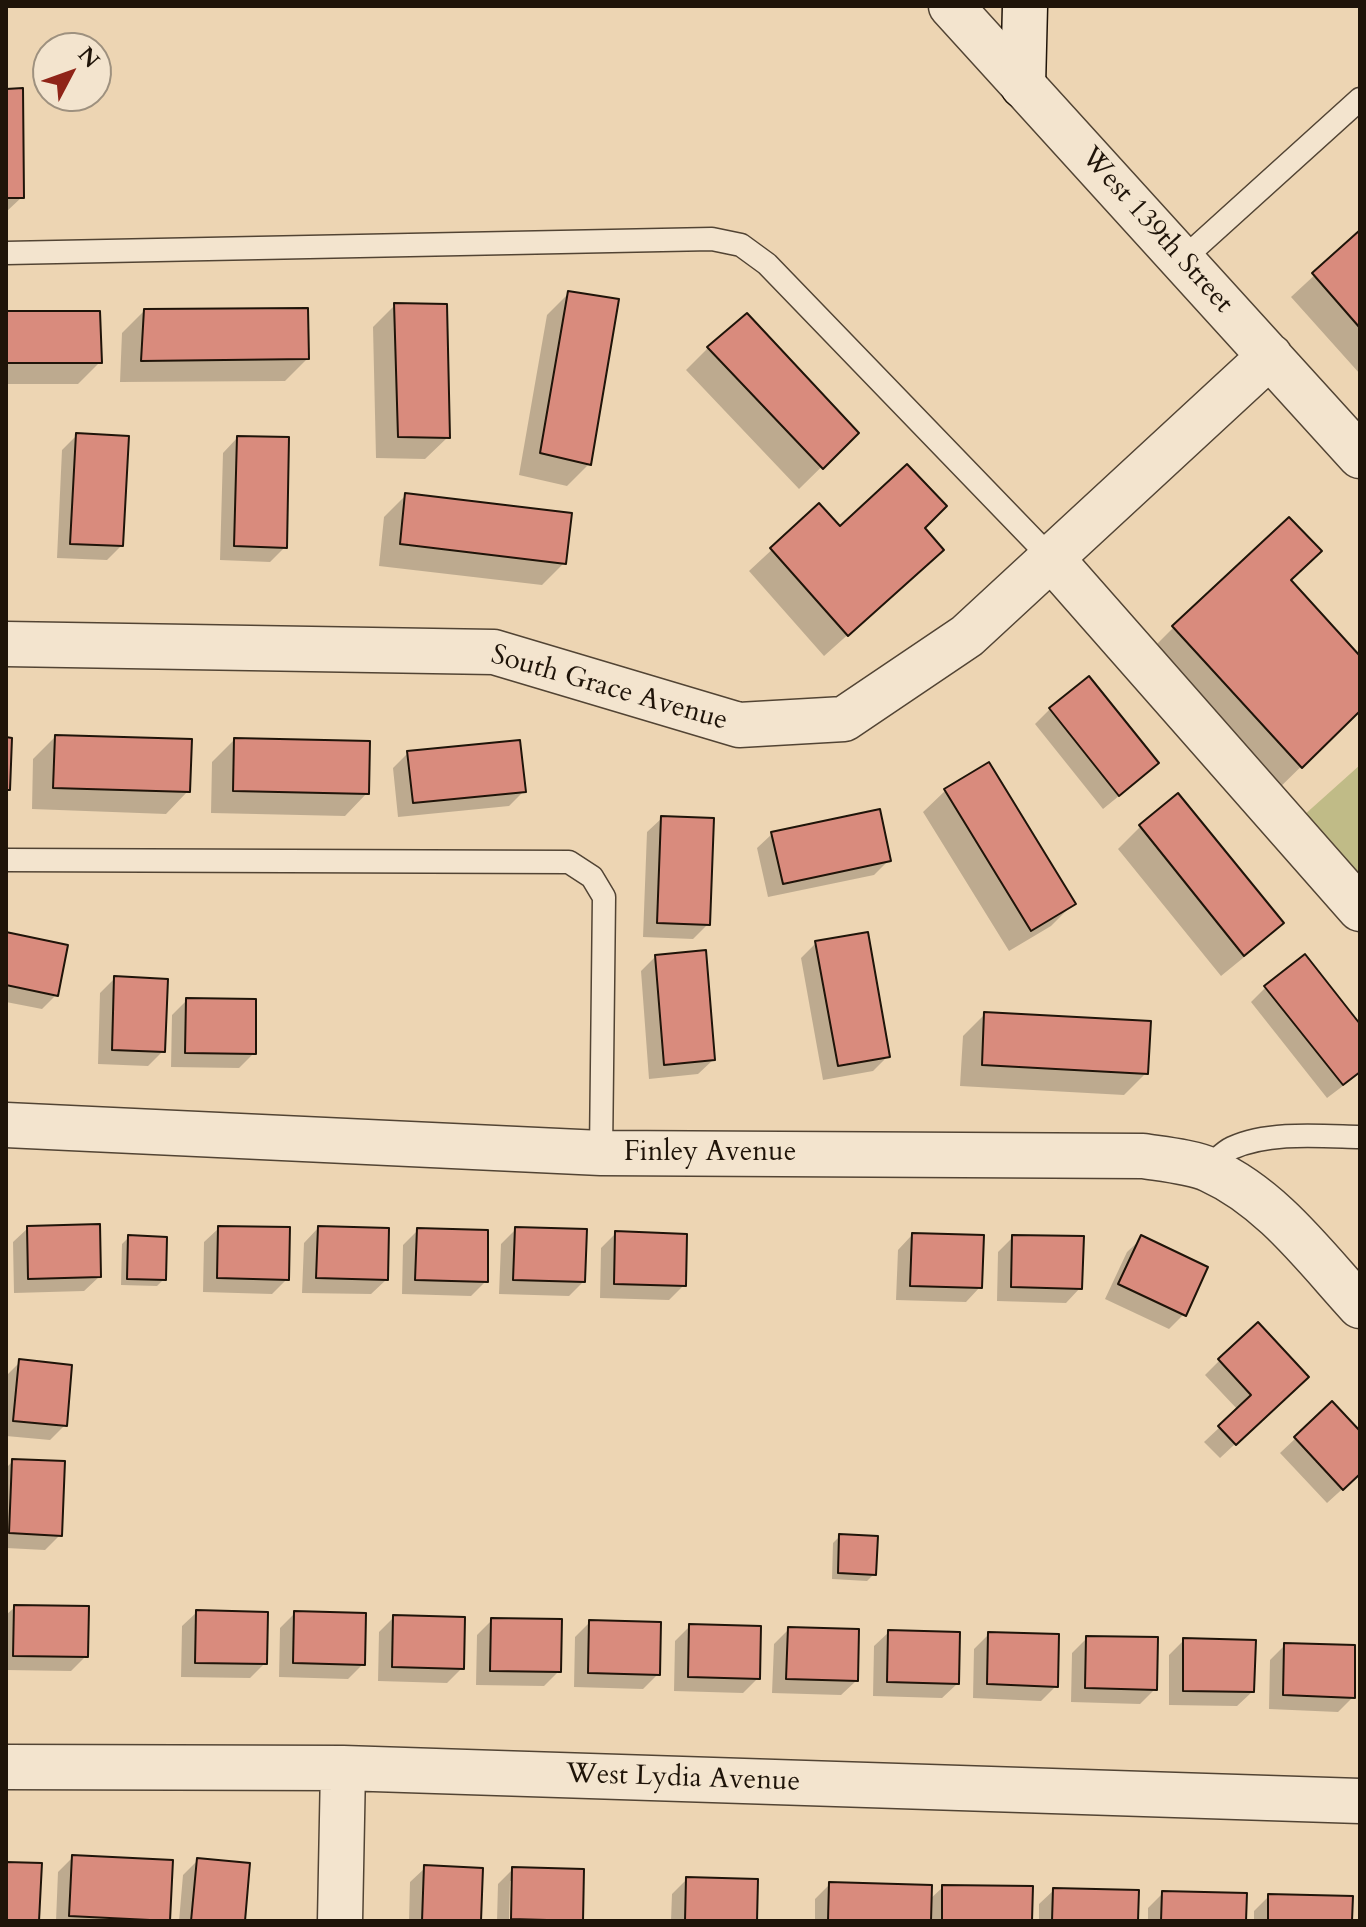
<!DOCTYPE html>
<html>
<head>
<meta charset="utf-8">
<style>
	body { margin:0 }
	#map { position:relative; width:1366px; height:1927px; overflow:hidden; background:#edd5b3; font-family:Cardo,serif }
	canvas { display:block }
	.frame { position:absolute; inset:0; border:8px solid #1f1409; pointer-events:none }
	.north { position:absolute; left:32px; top:32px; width:80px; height:80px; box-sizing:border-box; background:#f3e4ce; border:2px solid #9e917f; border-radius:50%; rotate:49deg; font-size:22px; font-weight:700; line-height:32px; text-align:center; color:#1f1409 }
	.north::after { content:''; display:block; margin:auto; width:28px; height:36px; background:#8f2418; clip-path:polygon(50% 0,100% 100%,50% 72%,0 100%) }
</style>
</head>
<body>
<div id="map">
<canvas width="1366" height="1927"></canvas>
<div class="frame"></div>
<div class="north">N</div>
</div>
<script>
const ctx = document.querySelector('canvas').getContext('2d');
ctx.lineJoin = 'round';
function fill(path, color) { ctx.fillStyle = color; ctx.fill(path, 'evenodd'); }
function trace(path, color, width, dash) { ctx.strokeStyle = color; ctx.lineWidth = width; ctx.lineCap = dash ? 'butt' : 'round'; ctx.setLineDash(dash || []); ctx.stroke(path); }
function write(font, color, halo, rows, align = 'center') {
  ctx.font = font + ' Cardo,serif'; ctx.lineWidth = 7; ctx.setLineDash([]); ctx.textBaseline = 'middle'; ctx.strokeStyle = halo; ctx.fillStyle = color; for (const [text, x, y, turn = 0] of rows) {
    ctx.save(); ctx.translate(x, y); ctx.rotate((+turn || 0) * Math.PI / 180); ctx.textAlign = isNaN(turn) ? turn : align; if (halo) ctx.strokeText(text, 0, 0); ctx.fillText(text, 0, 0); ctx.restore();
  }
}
const green = new Path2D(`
	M1360,765V878L1303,816Z`);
const shadow = new Path2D(`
	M6,91L22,197L6,212Z
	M1360,233V374L1291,297Z
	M569,293L589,464L567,486L519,475L547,315Z
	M395,305L448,437L425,459L376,458L373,327Z
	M144,311L307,359L285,381L120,382L122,333Z
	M6,313L100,362L78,384H6Z
	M708,348L856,433L799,489L686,370Z
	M77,435L121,546L107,560L57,558L62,450Z
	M237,438L285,547L270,562L220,560L223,453Z
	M406,495L564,563L542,585L379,566L384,517Z
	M819,506L840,528H923L919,571L824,656L749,571Z
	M1289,581L1360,659V709L1272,795L1145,656L1174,627Z
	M1088,679L1156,763L1141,778L1103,809L1035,724L1050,709Z
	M55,737L188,791L166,814L32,809L33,759Z
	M234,740L367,793L345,816L211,813L212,762Z
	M408,753L524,791L509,806L398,817L393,768Z
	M946,790L1073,904L1051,926L1009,951L923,812Z
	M1178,796L1281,923L1259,945L1221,976L1118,849L1140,827Z
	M662,818L708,924L693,939L643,937L647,832Z
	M772,834L889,860L874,875L768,897L757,848Z
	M6,934L56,995L42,1009L6,1002Z
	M816,943L888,1056L873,1071L823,1080L801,958Z
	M656,956L713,1060L698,1074L649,1079L641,971Z
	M115,978L163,1051L148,1066L98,1064L100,993Z
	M1266,987L1360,1028V1073L1327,1098L1251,1002Z
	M187,1000L254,1053L239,1068L171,1067L172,1015Z
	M985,1014L1146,1073L1124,1095L960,1086L963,1036Z
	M28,1228L99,1277L84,1291L14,1293L13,1242Z
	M219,1228L287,1279L272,1294L203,1292L204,1242Z
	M318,1228L386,1280L371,1294L302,1293L304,1243Z
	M418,1230L486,1281L471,1296L402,1294L403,1245Z
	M515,1230L584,1281L569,1296L499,1294L501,1244Z
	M616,1233L684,1285L669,1300L600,1298L601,1248Z
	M912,1235L980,1287L966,1302L896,1300L898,1250Z
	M129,1237L164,1279L157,1286L121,1285L122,1244Z
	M1013,1237L1080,1288L1066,1303L997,1301L998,1252Z
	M1142,1238L1184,1314L1169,1329L1105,1299L1127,1252Z
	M1220,1360L1291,1392L1220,1458L1204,1442L1238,1410L1205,1375Z
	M20,1362L65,1425L50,1440L6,1436V1376Z
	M1332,1404L1360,1434V1473L1327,1503L1280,1453Z
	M13,1461L60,1535L45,1550L6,1548V1468Z
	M840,1536L874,1574L867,1581L832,1579L833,1543Z
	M15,1607L86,1656L71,1671L6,1670V1615Z
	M197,1612L265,1663L250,1678L181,1677L182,1626Z
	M295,1613L363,1664L348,1679L279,1677L280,1628Z
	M394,1617L462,1668L447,1683L378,1681L379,1632Z
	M492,1620L559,1671L544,1686L476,1685L477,1635Z
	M590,1622L658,1674L643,1689L574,1687L575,1637Z
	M690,1626L758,1678L743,1693L674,1691L675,1641Z
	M789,1629L856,1681L841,1695L772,1693L774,1644Z
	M889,1632L957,1684L942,1698L873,1696L874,1646Z
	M989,1634L1056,1686L1041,1701L973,1698L974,1649Z
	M1087,1638L1155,1689L1140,1704L1071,1702L1072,1653Z
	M1184,1640L1252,1692L1237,1706L1169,1705V1655Z
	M1285,1645L1353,1697L1338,1712L1269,1709L1270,1660Z
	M73,1857L168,1920L56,1921L58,1872Z
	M198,1860L243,1921H179L183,1875Z
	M425,1868L479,1921H409L410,1882Z
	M513,1869L581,1921H513L514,1881H510L509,1921H497L498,1884Z
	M687,1879L755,1921H671L672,1894Z
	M830,1884L929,1900L943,1887L1030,1921H815V1899Z
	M1054,1890L1136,1921H1039V1904Z
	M1163,1893L1244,1921H1148V1908Z
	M1269,1896L1350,1921H1254V1911Z`);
const building = new Path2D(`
	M23,88L24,198H6V89Z
	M1360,230V328L1312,273Z
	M568,291L619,299L591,465L540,453Z
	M394,303L447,304L450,438L398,437Z
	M308,308L309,359L141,361L144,309Z
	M6,311H100L102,363H6Z
	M747,313L859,433L823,469L707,347Z
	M76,433L129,436L123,546L70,544Z
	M237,436L289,437L287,548L234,546Z
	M907,464L947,506L925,528L944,550L848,636L770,548L819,503L840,526Z
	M405,493L572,513L566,564L400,544Z
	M1289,517L1322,551L1291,580L1360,656V711L1302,768L1172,626Z
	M1089,676L1159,763L1119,796L1049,708Z
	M55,735L192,739L190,792L53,788Z
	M6,737L12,738L10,790H6Z
	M234,738L370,741L369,794L233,791Z
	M520,740L526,792L413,803L407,751Z
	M989,762L1076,904L1031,931L944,789Z
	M1178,793L1284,923L1244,956L1139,825Z
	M880,809L891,861L783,884L771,832Z
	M661,816L714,818L710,925L657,923Z
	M6,932L68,945L58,996L6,985Z
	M868,932L890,1057L838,1066L815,941Z
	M706,950L715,1060L664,1065L655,955Z
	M1305,954L1360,1024V1072L1343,1085L1264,986Z
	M114,976L168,979L165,1052L112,1050Z
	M186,998L256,999V1054L185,1053Z
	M984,1012L1151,1021L1148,1074L982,1065Z
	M100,1224L101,1277L28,1279L27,1226Z
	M218,1226L290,1227L289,1280L217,1278Z
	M318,1226L389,1228L388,1280L316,1278Z
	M515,1227L587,1229L585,1282L513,1280Z
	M417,1228L488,1230V1282L415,1280Z
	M615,1231L687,1234L686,1286L614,1284Z
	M912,1233L984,1235L982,1288L910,1286Z
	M128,1235L167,1237L166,1280L127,1279Z
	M1012,1235L1084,1236L1082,1289L1011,1287Z
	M1141,1235L1208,1267L1186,1316L1118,1284Z
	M1258,1322L1309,1377L1236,1445L1218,1426L1251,1395L1218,1359Z
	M19,1359L72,1365L67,1426L13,1421Z
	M1332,1401L1360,1431V1474L1343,1490L1294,1437Z
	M12,1459L65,1461L62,1536L9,1533Z
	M839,1534L878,1536L876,1575L838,1573Z
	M14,1605L89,1606L88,1657L13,1656Z
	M196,1610L268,1612L267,1664L195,1663Z
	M294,1611L366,1613L365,1665L293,1663Z
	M393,1615L465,1617L464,1669L392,1667Z
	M491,1618L562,1619L561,1672L490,1671Z
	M589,1620L661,1622L660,1675L588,1673Z
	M689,1624L761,1626L760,1679L688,1677Z
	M788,1627L859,1629L858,1681L786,1679Z
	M888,1630L960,1632L959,1684L887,1682Z
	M988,1632L1059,1634L1058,1687L987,1684Z
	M1086,1636L1158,1637L1157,1690L1085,1688Z
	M1183,1638L1256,1640L1254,1692L1183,1691Z
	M1284,1643L1355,1645V1698L1283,1695Z
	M72,1855L173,1860L170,1921L69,1916Z
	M197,1858L250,1863L245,1921H191Z
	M6,1862L42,1863L39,1921H6Z
	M424,1865L483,1868L481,1921H422Z
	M512,1867L584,1869L583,1921L511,1919Z
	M686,1877L758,1879L757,1921H685Z
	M829,1882L932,1885L931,1921H828Z
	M942,1885L1033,1886L1032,1921H942Z
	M1053,1888L1139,1890L1138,1921H1052Z
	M1162,1891L1247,1893L1246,1921H1161Z
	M1268,1894L1353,1896L1352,1921H1268Z`);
const lane = new Path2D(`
	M6,253L712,239L741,245L767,264L1051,558
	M1182,260L1360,99
	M6,860L569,862L592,877L604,897L601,1153
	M1207,1168C1215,1162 1223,1152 1232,1148C1269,1131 1321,1136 1360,1137`);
const street = new Path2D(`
	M951,6L1360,456
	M1051,558L1360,909
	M6,644L494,652L739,725L844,719L967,636L1270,356
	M6,1125L601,1153L1143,1156C1162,1159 1193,1162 1210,1170C1272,1198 1315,1257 1360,1306
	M6,1767L343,1768L1360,1801
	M340,1921L343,1768`);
const secondary = new Path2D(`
	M1023,86L1025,6`);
const streetNames = [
	["West 139th Street",1156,231,48],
	["South Grace Avenue",609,689,16],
	["Finley Avenue",710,1154],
	["West Lydia Avenue",683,1779,2]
];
fill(green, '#c0bb87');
fill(shadow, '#0003');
fill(building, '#d98b7d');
trace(building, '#1f1409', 2);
trace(lane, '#524434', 25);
trace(street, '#524434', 47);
trace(secondary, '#1f1409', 47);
trace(lane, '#f3e4ce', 22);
trace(street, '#f3e4ce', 44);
trace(secondary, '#f3e4ce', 44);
write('28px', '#1f1409', '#f3e4ce', streetNames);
</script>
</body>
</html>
